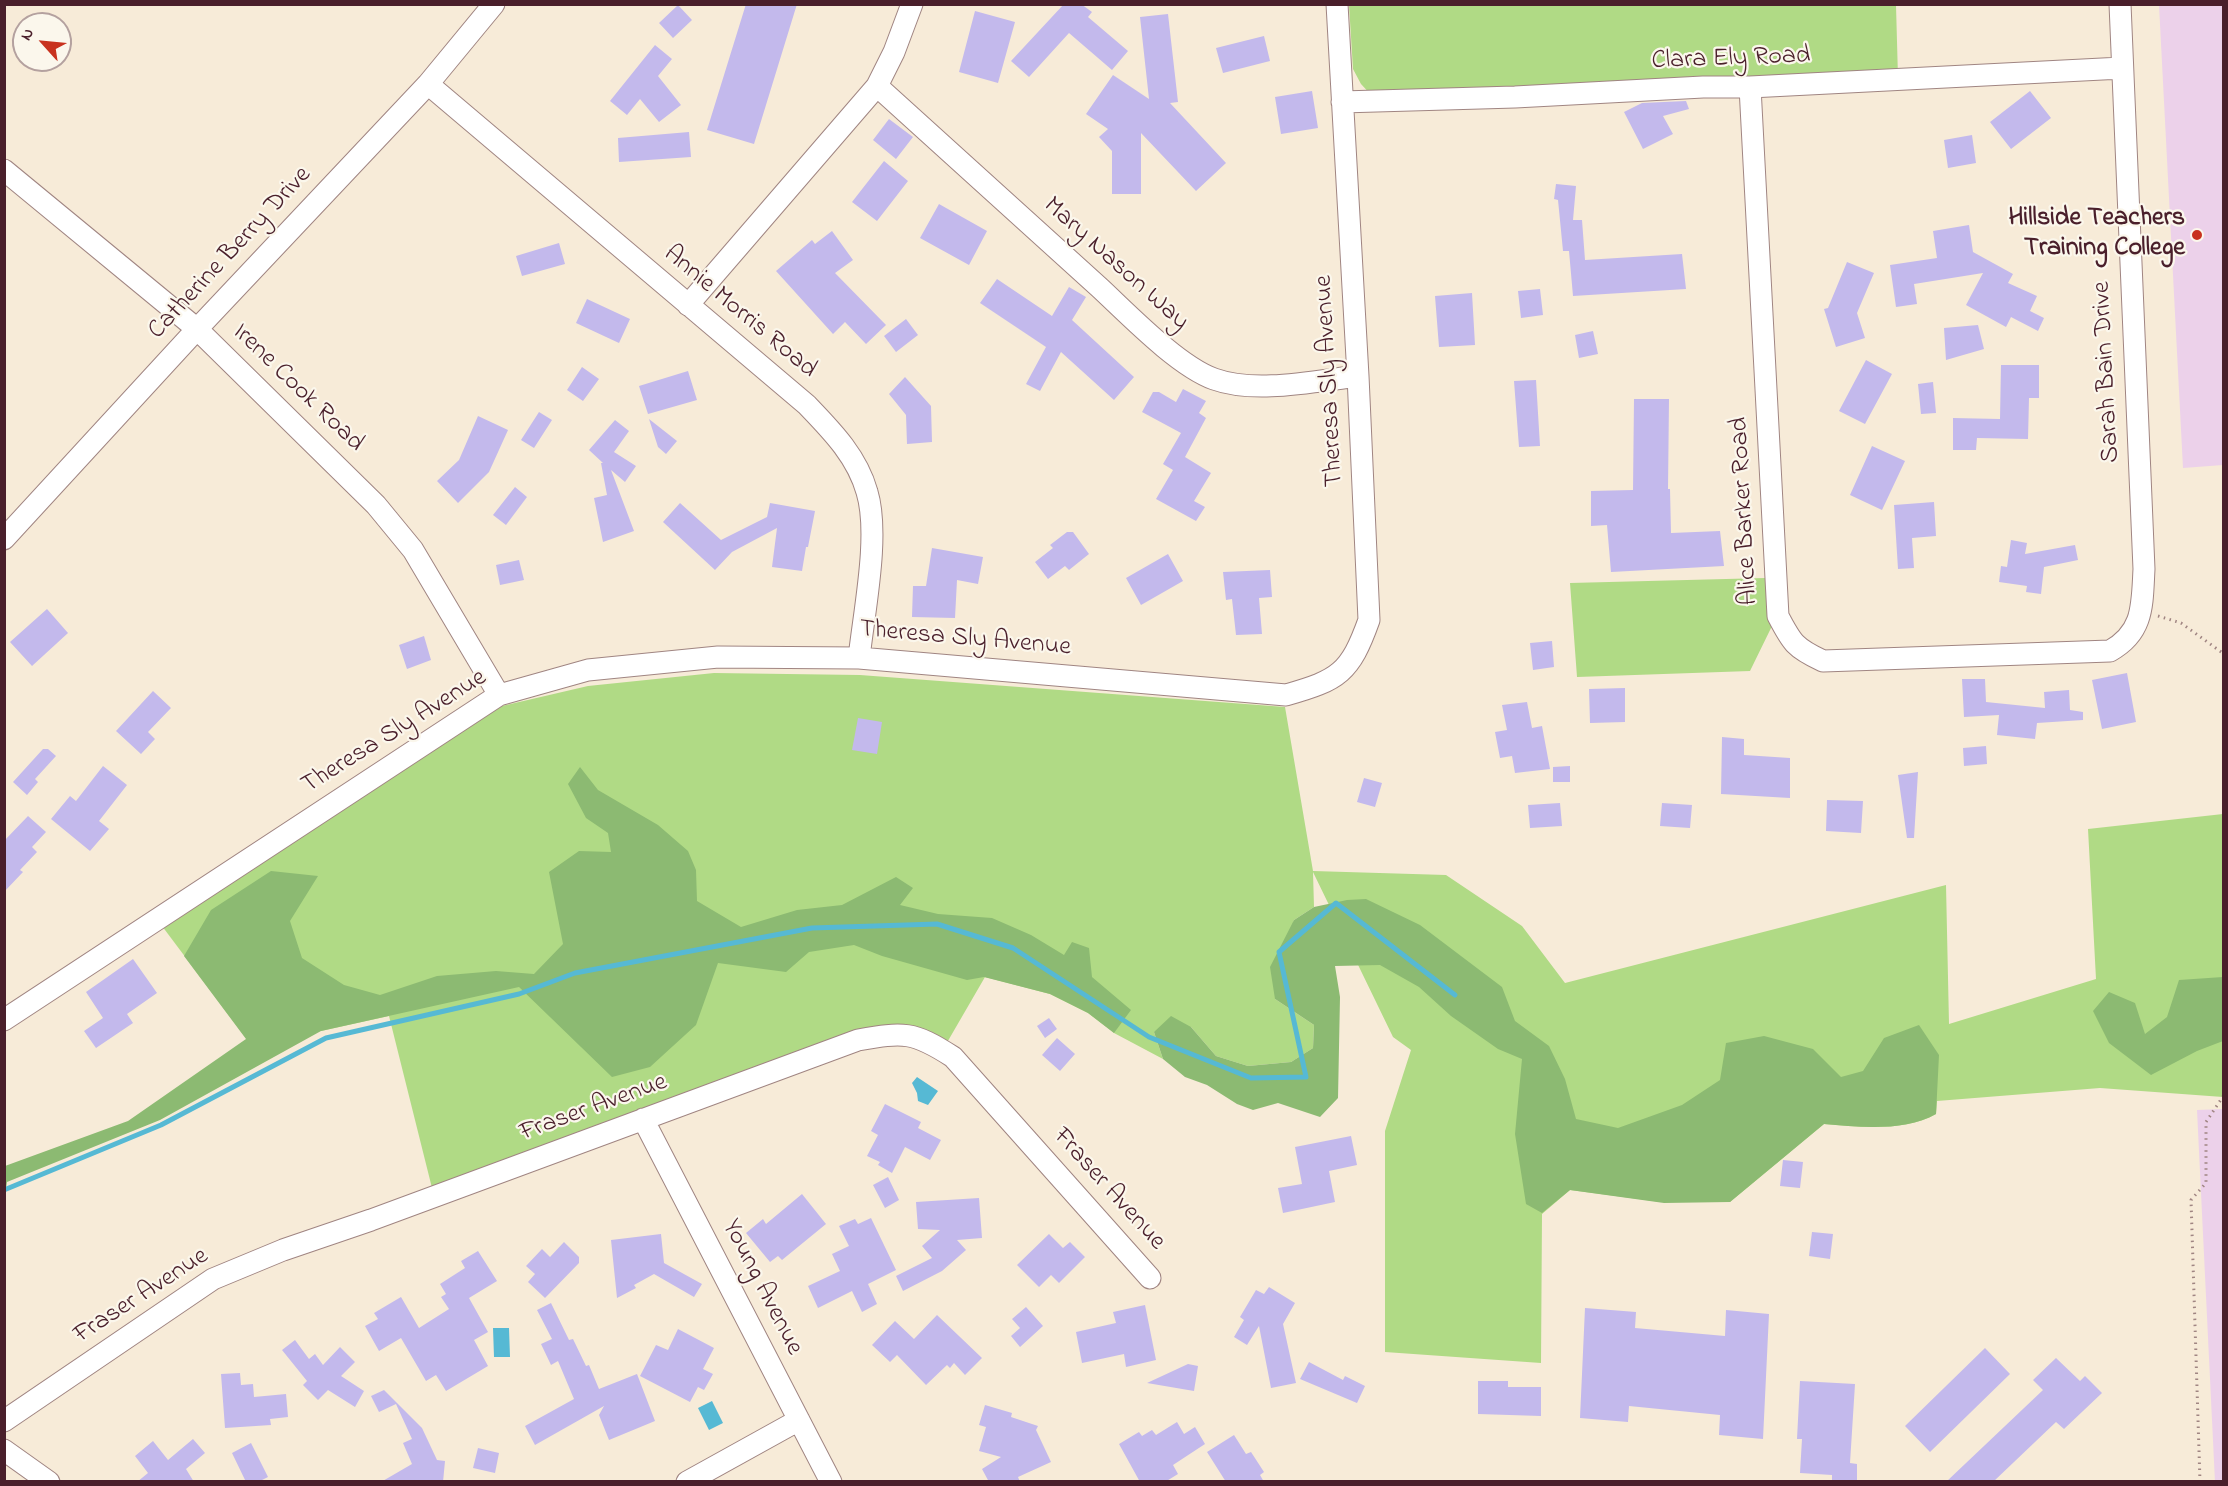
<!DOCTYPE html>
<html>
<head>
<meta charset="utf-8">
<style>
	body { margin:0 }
	#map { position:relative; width:2228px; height:1486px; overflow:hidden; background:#f7ebd8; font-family:"Indie Flower",sans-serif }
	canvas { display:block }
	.frame { position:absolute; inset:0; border:6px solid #4a1f2b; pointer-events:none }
	.north { position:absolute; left:12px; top:12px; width:60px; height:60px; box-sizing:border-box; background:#fbf7ec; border:2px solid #b4a19f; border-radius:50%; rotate:297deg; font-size:16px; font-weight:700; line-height:24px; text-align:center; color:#4a1f2b }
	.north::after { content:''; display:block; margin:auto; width:21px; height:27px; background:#c8321e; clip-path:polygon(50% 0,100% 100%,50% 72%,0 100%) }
</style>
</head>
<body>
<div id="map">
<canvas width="2228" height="1486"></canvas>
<div class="frame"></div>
<div class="north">N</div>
</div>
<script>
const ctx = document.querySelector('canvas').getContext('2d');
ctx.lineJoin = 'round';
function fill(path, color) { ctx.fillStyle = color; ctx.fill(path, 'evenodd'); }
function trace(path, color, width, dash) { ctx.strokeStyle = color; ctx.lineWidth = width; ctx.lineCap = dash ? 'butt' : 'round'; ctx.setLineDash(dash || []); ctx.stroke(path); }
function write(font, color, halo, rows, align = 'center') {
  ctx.font = font + ' "Indie Flower",sans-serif'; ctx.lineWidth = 4.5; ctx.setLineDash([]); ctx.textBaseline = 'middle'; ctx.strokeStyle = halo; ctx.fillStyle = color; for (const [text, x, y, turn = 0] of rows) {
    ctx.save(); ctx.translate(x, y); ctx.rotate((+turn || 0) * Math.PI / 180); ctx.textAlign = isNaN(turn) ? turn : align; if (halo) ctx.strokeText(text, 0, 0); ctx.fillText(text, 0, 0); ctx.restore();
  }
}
const built = new Path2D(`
	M2159,5H2223V465L2183,468Z
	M2223,1109L2224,1481L2215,1482L2197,1110Z`);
const green = new Path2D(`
	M1349,5H1896L1898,78L1373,97L1361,84L1353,69Z
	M1765,578L1772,626L1750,671L1577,677L1570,583Z
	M714,673L860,675L1285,707L1313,871L1446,875L1522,926L1565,983L1946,885L1949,1024L2096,979L2088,829L2223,814V1097L2100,1088L1937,1101L1936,1114C1905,1132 1859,1127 1824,1124L1730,1202H1661L1570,1190L1542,1214L1541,1363L1385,1352V1131L1411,1050L1393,1037L1313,872L1314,907L1294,920L1275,999L1314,1025L1313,1048L1291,1062L1248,1066L1216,1056L1191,1027L1154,1032L1163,1059L1114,1033L1088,1013L1050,994L985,977L945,1046L898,1028L433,1192L389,1016L321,1031L246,1038L162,926L502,706L588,686Z`);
const forest = new Path2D(`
	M580,767L598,790L658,825L688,851L696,870L697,901L741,927L797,910L842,905L896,877L913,888L900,905L938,914L992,918L1031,935L1064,955L1072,942L1089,948L1092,977L1131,1010L1114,1033L1088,1013L1050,994L984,977L967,980L882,956L854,945L809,952L786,972L718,963L696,1025L650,1067L612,1077L519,987L321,1031L160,1120L7,1182L5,1196V1166L128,1121L246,1039L184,956L211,910L271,871L318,876L290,921L302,958L344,985L380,995L437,976L496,971L534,974L563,944L549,872L579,851L611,852L608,833L586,818L568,784Z
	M1366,899L1420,925L1502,987L1515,1021L1549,1046L1565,1079L1576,1119L1618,1128L1682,1105L1720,1080L1726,1043L1764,1036L1813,1049L1841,1077L1863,1071L1884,1038L1919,1025L1939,1055L1936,1114C1905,1132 1859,1127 1824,1124L1730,1202L1664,1203L1570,1190L1542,1213L1526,1204L1515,1134L1522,1059L1498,1049L1451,1016L1419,987L1380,965L1335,966L1340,997L1338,1098L1320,1117L1278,1103L1253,1110L1237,1104L1207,1085L1185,1077L1163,1059L1154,1032L1171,1016L1191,1027L1216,1056L1248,1066L1291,1062L1313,1048L1314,1025L1275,999L1270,967L1294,920L1314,907L1347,900Z
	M2223,977V1041L2197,1051L2151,1075L2109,1043L2093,1011L2109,992L2135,1003L2145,1034L2167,1017L2179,980Z`);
const water = new Path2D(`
	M917,1077L938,1091L928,1105L918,1101L917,1093L912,1083Z
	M493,1328H509L510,1357H494Z
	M712,1401L723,1423L709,1430L698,1408Z`);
const stream = new Path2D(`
	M4,1190L161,1125L326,1038L519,994L575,973L812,928L937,924L1013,948L1149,1037L1251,1078L1306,1077L1279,952L1336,903L1455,995`);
const building = new Path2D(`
	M746,4H797L754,144L707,130Z
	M1064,4H1081L1092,12L1088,17L1128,51L1112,70L1069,33L1029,77L1011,61Z
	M678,5L692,20L673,38L659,23Z
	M975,11L1015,22L998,83L959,72Z
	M1168,14L1178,102L1170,103L1226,163L1196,191L1141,133V194H1112V151L1099,137L1108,129L1086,114L1113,75L1149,99L1140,17Z
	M1264,36L1270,61L1223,73L1216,48Z
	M655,45L672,59L658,76L681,105L659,122L640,99L627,115L610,101Z
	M1312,91L1318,128L1281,134L1275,97Z
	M2030,91L2051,118L2011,149L1990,122Z
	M1686,101L1689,109L1663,116L1673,134L1643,149L1624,112L1642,103Z
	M889,119L913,137L896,159L873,140Z
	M689,132L691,157L619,162L618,138Z
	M1972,135L1976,163L1948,168L1944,140Z
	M884,161L908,181L877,221L852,202Z
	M1556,184L1576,186L1573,220H1582L1585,260L1682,254L1686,289L1573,296L1569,251H1563L1558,200L1554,199Z
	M939,204L987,231L969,265L920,238Z
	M1969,225L1973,252L2013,274L2008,283L2037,296L2030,311L2044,318L2038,331L2011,317L2006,327L1966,305L1983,273L1914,284L1917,304L1896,307L1890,265L1937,258L1933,231Z
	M832,231L853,260L835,273L886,325L866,344L845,322L833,334L776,271L812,240L815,244Z
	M559,243L565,264L522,276L516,256Z
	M1847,262L1874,273L1857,313L1865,338L1836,347L1824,309L1828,308Z
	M997,279L1052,316L1069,287L1086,297L1072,320L1134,377L1114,400L1061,352L1040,391L1026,384L1046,347L980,303Z
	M1540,289L1543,315L1521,318L1518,291Z
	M1472,293L1475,345L1439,347L1435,296Z
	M587,299L630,319L619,343L576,323Z
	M906,319L918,335L896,352L884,336Z
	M1978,325L1984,349L1946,360L1944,328Z
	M1593,331L1598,354L1579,358L1575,335Z
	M1866,360L1892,374L1865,424L1839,411Z
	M2001,365H2039V398H2029L2028,439L1977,438L1976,450H1953V418L2000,419Z
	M582,367L599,379L583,401L567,390Z
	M688,371L697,400L648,414L639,386Z
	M905,377L931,406L932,442L907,444L906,415L889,394Z
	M1536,380L1540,446L1519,447L1514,381Z
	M1933,382L1936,413L1921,414L1918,384Z
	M1183,389L1206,401L1199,413L1206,418L1185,457L1211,473L1194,501L1205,507L1196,521L1156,499L1173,470L1163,464L1181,433L1142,412L1153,392H1159L1176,402Z
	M1634,399H1669L1668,489H1670L1671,533L1720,531L1724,566L1611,572L1607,525L1591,526V491L1633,490Z
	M539,412L552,420L534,448L521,440Z
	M478,416L508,430L489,472L458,503L437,481L459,460Z
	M649,419L677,441L666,454L658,447Z
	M615,420L629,431L614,452L636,466L625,482L611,470L634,531L603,542L594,498L607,495L601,463H603L589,450Z
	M1872,446L1905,461L1882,510L1850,495Z
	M515,487L527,497L506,525L493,515Z
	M1934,502L1936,536L1912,538L1914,568L1898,569L1894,505Z
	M680,503L721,540L767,517L770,503L815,511L808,547H806L802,571L772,567L777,528L732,552L715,570L663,522Z
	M1067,532H1073L1089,554L1069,570L1065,566L1048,579L1035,562L1053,548L1050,545Z
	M2011,540L2027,543L2025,554L2075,545L2078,560L2044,567L2041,594L2026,592L2027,586L1999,582L2001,566L2007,567Z
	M932,548L983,557L978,584L957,580L955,618L912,617L913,586H926Z
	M1168,554L1183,581L1141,605L1126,578Z
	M519,560L524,580L500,585L496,565Z
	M1270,570L1272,597L1259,598L1262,634L1236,635L1232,599L1226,600L1223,572Z
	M47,609L68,633L32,666L10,642Z
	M424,636L431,660L407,669L399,645Z
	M1552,641L1554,667L1533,670L1530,643Z
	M2127,673L2136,722L2102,729L2092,680Z
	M1962,679H1985L1986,702L2045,708L2044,692L2069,690L2070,710L2083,712V720L2037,723L2035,739L1997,735L1999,715L1964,717Z
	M1625,688V722L1590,723L1589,689Z
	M153,691L171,708L148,732L155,739L141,754L116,731Z
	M1527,702L1532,728L1542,726L1550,769L1515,773L1512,756L1500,758L1495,732L1507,730L1502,705Z
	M858,718L882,722L877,754L852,750Z
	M1722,737L1744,739V755L1790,758V798L1721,794Z
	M1986,746L1987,764L1964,766L1963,748Z
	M43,749H48L56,756L35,779L38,782L27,795L13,782Z
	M103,766L127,785L99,821L109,829L90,851L51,819L70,796L76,801Z
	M1570,766V782H1553V767Z
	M1918,772L1914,838H1907L1898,775Z
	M1364,778L1382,783L1375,807L1357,802Z
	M1827,800L1863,801L1861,833L1826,831Z
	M1560,803L1562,826L1530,828L1528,805Z
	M1662,803L1692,805L1690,828L1660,826Z
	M28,816L46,832L32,847L37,852L20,870L23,872L4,892V841Z
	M133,959L157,993L127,1014L133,1023L96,1048L84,1031L103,1018L86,992Z
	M1049,1018L1057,1029L1045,1038L1037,1026Z
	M1057,1038L1075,1054L1060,1071L1042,1055Z
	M885,1104L921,1122L918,1128L941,1140L930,1160L905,1147L892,1173L878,1165L880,1162L867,1156L878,1135L871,1131Z
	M1351,1136L1357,1165L1329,1171L1335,1202L1283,1213L1278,1188L1302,1184L1295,1147Z
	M1783,1160L1803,1162L1800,1188L1780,1186Z
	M888,1177L899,1200L885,1208L873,1185Z
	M802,1194L826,1224L782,1260L778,1256L770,1262L746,1233L763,1219L766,1224Z
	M979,1198L982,1238L957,1240L966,1250L942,1271L903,1291L896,1276L932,1258L922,1246L940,1230L918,1229L916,1202Z
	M871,1218L896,1270L868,1284L877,1304L862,1312L852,1291L818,1308L808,1286L840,1271L832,1254L849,1246L839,1226L855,1219L858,1224Z
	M1812,1232L1833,1234L1830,1259L1809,1256Z
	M661,1234L664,1263L702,1284L694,1297L654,1274L634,1285L636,1288L617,1298L611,1240Z
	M1049,1234L1063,1248L1070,1242L1085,1257L1059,1283L1051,1275L1039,1287L1017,1265Z
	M564,1242L579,1257V1263L545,1298L528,1282L535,1274L526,1266L542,1249L550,1257Z
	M478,1251L497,1281L469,1298L488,1332L474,1340L488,1366L446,1391L436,1375L426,1381L401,1338L379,1351L365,1326L378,1319L374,1313L401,1297L419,1328L449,1309L441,1297L446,1294L440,1284L465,1268L461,1261Z
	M1269,1287L1295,1303L1283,1324L1296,1383L1271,1388L1259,1326L1247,1345L1234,1337L1244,1320L1240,1317L1256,1290L1264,1294Z
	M551,1303L569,1340L573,1339L586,1366L589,1365L599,1389L637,1374L655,1421L609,1440L599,1415L604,1406L535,1445L525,1426L574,1399L558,1361L551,1365L541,1344L552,1339L537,1310Z
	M1145,1305L1156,1360L1126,1367L1124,1354L1082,1363L1076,1332L1116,1323L1113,1312Z
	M1026,1307L1043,1326L1020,1347L1011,1336L1020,1328L1012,1319Z
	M1585,1308L1636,1312L1635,1328L1725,1336L1726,1310L1769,1314L1763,1439L1719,1435L1720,1415L1629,1406L1628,1422L1580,1418Z
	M937,1315L982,1358L965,1375L954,1363L950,1368L947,1365L926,1385L897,1355L890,1362L872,1345L895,1321L914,1339Z
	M678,1329L714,1348L703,1369L713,1374L704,1390L698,1387L690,1402L640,1376L656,1345L668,1350Z
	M295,1340L309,1359L315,1354L323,1365L340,1347L355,1362L341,1376L364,1391L355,1407L328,1390L318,1400L303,1385L307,1381L282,1350Z
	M1985,1348L2010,1374L1930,1452L1905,1426Z
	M2056,1358L2080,1381L2085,1376L2102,1393L2064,1429L2056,1422L1993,1482H1946L2043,1390L2033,1380Z
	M1309,1362L1343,1380L1345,1376L1365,1386L1357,1403L1300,1379Z
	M1188,1364L1198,1366L1194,1391L1147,1383Z
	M240,1373L241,1385L253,1384L254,1397L286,1394L288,1417L270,1419L271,1425L225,1428L221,1374Z
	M1478,1381H1508V1387H1541V1416L1478,1414Z
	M1800,1381L1855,1384L1850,1463L1857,1464V1482H1832V1475L1800,1473L1802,1439H1797Z
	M384,1390L422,1428L437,1460L445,1461L443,1482H381L412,1464L403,1443L412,1439L396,1404L379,1412L371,1396Z
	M985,1405L1012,1413L1011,1417L1038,1426L1036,1430L1051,1462L1018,1477L1020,1482H989L982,1469L1001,1457L979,1451L986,1427L979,1425Z
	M1177,1422L1184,1434L1195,1427L1205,1444L1173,1465L1178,1474L1165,1482H1140L1119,1444L1139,1432L1142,1436L1152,1430L1156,1435Z
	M1234,1435L1246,1454L1251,1452L1264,1472L1260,1475L1264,1482H1226L1207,1452Z
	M193,1439L205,1453L186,1469L194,1482H137L148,1473L135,1456L153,1441L168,1460Z
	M251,1443L268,1477L258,1482H246L232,1453Z
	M478,1448L499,1453L495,1473L473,1468Z`);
const path = new Path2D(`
	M2158,616L2181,623L2224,654
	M2200,1482L2191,1200L2206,1183V1122L2224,1095`);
const minor = new Path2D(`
	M428,84L807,405C831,430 857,456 867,492C880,535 864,611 859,658
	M877,86C951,153 1026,221 1100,288C1129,315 1178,366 1214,379C1255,394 1315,381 1358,376
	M1750,87L1778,616C1792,643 1795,648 1823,661L2110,651C2144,632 2142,605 2144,569L2120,4
	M1342,102L1515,97L1703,87H1750L2122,68
	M4,170L197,329L376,505L413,550L499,695
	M688,305L877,86L894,52L912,4
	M4,539L197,329L428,84L494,4
	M4,1020L499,695L588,670L718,657L859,658L1286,695C1339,680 1350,673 1369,620L1358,376L1337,4
	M643,1119L831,1482
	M4,1421L213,1279L283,1250L371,1220L858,1040C904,1032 913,1031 953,1057L1150,1278
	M4,1450L49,1482
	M687,1482L799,1420`);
const markers = [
	[2197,235,6,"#c8321e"]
];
const streetNames = [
	["Clara Ely Road",1731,60,-2],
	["Catherine Berry Drive",231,254,-47],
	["Mary Nason Way",1115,265,42],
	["Annie Morris Road",739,313,40],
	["Sarah Bain Drive",2108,372,-93],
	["Theresa Sly Avenue",1331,381,-93],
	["Irene Cook Road",297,389,44],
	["Alice Barker Road",1746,511,-93],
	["Theresa Sly Avenue",965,640,5],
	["Theresa Sly Avenue",395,733,-32],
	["Fraser Avenue",594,1109,-20],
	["Fraser Avenue",1108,1190,48],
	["Young Avenue",761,1288,63],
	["Fraser Avenue",142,1297,-33]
];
const poiNames = [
	["Hillside Teachers",2185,220],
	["Training College",2185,250]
];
fill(built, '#ecd1ea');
fill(green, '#b0da85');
fill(forest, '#8cba72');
fill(water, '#56b9d4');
trace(stream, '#56b9d4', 5);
fill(building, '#c3b9ec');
trace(minor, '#a08582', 23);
trace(path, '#a08582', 3, [1.5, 4.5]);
trace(minor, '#fff', 21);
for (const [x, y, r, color] of markers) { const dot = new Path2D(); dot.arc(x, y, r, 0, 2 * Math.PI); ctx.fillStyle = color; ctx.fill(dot); trace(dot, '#fbf7ec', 2); }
write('26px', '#4a1f2b', '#fbf7ec', streetNames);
write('bold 26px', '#4a1f2b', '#fbf7ec', poiNames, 'right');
</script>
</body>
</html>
